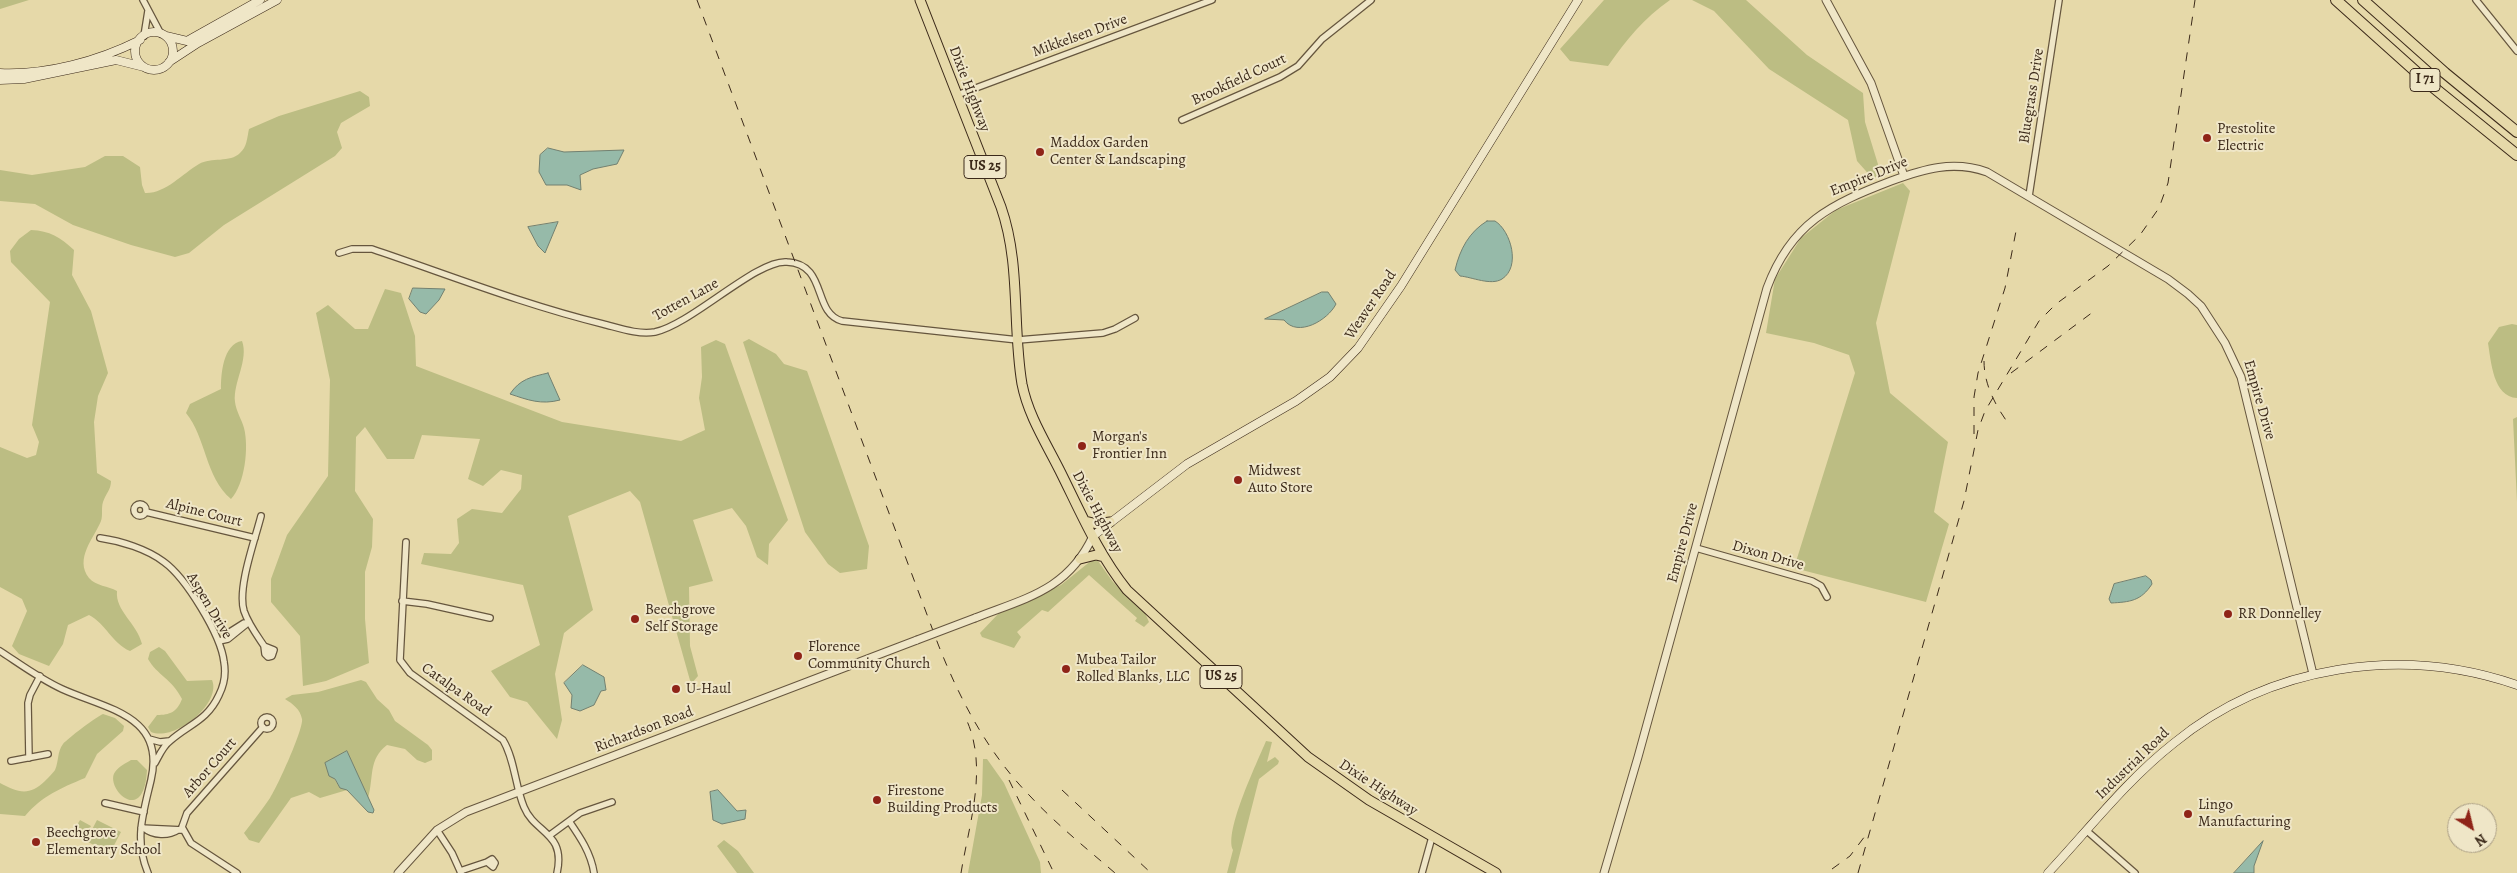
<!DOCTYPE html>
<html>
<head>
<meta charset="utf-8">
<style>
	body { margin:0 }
	#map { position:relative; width:2517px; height:873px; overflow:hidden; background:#e6d9a9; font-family:Alegreya,serif }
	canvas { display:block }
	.north { position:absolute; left:2447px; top:803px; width:50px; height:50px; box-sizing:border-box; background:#efe6c7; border:1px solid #a79b82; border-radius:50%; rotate:144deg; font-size:14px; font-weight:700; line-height:20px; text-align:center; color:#3c2a1a }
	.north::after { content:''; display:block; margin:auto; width:18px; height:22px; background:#8f2418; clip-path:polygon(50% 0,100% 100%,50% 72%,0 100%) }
</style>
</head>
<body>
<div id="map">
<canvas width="2517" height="873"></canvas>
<div class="north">N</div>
</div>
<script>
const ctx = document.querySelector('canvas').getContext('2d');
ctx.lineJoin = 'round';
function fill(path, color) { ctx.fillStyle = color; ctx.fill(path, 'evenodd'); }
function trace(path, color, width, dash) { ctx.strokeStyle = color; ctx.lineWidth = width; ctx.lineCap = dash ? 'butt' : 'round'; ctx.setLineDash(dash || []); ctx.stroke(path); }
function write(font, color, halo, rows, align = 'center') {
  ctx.font = font + ' Alegreya,serif'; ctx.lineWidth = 4; ctx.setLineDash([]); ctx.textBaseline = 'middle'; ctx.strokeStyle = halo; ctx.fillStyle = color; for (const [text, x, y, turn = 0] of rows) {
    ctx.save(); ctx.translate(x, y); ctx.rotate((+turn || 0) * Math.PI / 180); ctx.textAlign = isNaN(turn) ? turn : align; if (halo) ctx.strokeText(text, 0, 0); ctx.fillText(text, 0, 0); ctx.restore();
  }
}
const green = new Path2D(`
	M0,0H29L0,9Z
	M1604,0H1670C1644,18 1626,40 1608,66L1570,61L1560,49Z
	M1692,0H1746L1807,55L1863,93L1865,122L1881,174L1873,179L1857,161L1848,120L1769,69L1714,11Z
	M360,91L369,97L370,106L341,123L337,132L342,148L335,156L224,225L189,253L175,257L131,245L73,225L35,204L0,201V170L32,175L85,167L105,156H123L140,167L142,185L145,193C165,194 182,174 199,164C211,157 230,163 240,153C247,147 247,138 249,129L279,116Z
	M1903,183L1910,191L1876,323L1890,393L1948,442L1934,512L1949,524L1926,602L1794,568L1855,373L1849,355L1814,343L1766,333L1775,279L1801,238L1836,210Z
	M31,230C50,231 60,237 74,250L72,275L91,311L108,373L98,396L94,422L97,473L111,481C111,490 106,493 103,502C101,508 103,515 101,521C94,538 74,559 89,578C96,586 108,586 117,591C115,611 137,623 142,644L130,651C112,643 106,624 89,615L68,625L63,644L49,666L19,654L12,646L27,611L22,599L0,587V447L27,458L36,455L39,442L32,425L50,302L11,262L10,251L19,239Z
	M385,289L401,293L415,336L416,366L562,422L681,441L705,430L699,398L702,377L701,347L716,340L725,344L788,520L769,544L768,565L757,557L746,526L732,508L693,520L713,581L689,587L690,646L698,676L691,684L640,502L630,491L568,516L593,610L564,633L555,674L562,720L557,739L527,702L510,697L491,671L540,645L523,585L421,564L424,553L451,554L459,543L457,519L472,509L502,513L521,489L522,475L501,470L483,486L468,479L480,439L422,435L414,459H387L365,427L356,437L355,491L373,519L372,547L365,572V619L369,663L326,681L303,686L300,636L271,602V579L287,535L328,476L330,380L316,313L328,305L355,329H368Z
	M2512,324L2517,325V398C2493,397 2491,361 2488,343L2499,327Z
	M749,339L776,354L784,364L807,371L869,546L867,569L840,573L828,564L805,532L743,342Z
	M242,341C249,360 233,382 235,402C236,411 242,420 244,428C249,447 245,484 231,499C205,477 206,437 186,413L190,404L221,389C221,374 223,344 242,341Z
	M2517,417V502L2513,419Z
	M1092,560L1098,561L1113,582L1145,613L1149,622L1144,627L1135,621L1137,618L1089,575L1048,612L1042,610L1017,632L1021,637L1014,648L982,637L980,633L1000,612L1061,585Z
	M159,647L165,651L187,681L212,680C222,703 175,742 151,732L148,727L157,715C170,715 177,712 182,699C172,679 157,675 148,659L150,652Z
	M361,680L366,682L377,699L389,710L395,721L428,745L432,750V760L425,763L417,760L405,749L387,745C368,759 374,778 368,798L347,751L325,764L340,788L347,790L320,798L309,792L291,798L259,843L249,840L244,833C253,821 262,810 270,798C277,788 304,728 302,719C300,709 293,704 285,699L292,695L318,692Z
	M103,714L115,718L124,726L123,731L97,754L85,778C61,788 42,796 25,816L0,814V783C17,792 29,797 45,781C48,778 53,773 55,770C59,761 57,752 63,744C67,739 96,717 103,714Z
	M1266,741L1272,742L1267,762L1275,757L1279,761L1278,764L1259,779L1235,873H1227L1233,850C1224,831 1257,763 1266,741Z
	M983,759H987L1004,783L1040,862L1041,873H968L982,795Z
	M131,760H137L147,770C144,828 104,787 115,772C118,767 126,763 131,760Z
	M80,820L91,826L84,838L73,832Z
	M97,820L121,832L110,853L86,841Z
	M724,840L738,851L754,873H737L717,846Z`);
const water = new Path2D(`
	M548,148L564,152L624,150L617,164L593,169L580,175L581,190L567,185H546L539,172L540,155Z
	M1487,221H1495C1511,231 1521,267 1502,279C1491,286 1472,277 1460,276L1455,270C1460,249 1469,232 1487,221Z
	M558,222L545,253L538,246L528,227Z
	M413,288L445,289L439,300L426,314L420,312L409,299Z
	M1322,292H1328L1336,304C1328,320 1298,338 1284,320L1265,319Z
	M548,373L560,400C541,405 528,400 510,394C520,379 531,377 548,373Z
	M2146,576L2151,580L2152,584C2141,601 2130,602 2111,603L2109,599L2114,584Z
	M583,665L604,677L606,690L601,691L594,705L580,711L571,708L572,695L564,683Z
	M347,751L374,810L373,813L368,812L347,790L340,788L335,779L329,776L325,763Z
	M718,790L737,811L746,810L745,819L722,824L713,820L710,792Z
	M2263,841L2254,866V873H2234Z`);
const minor = new Path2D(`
	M143,0L161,34
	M2476,0L2517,51
	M144,36L148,11
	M957,95L1212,0
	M1182,120L1280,77L1298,66L1322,39L1371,0
	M2029,196L2059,0
	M339,253L352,249H372C449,275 525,305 603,324C619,328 638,335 655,332C692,324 757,259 787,262C828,264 812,313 842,321L1018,340L1103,333L1115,329L1135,318
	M134 510a6 6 0 1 1 12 0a6 6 0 1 1-12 0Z
	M146,512L255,538
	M261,516C255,540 237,588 244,611C249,626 260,639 268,652
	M100,538C121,541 147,549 164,562C186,578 221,635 224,662C226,673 224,685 219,695C207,721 189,724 170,741C163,746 159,756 155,763
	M406,542L400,660L410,673L503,740C515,760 515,786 524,807C535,834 566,832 557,873
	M1696,548L1812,581L1821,586L1827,597
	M402,601L427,604L490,618
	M224,638L225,635L244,623L246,624
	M219,641L228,639L249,622
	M264,646L274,650L272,656L268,657L265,654Z
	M0,651C20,664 40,679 62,689C106,709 166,715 151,780C143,814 134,840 148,873
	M261 723a6 6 0 1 1 12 0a6 6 0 1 1-12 0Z
	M149,739L160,742L169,741
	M29,758L28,703L30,695L40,676
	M11,761L48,754
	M105,803L144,812
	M569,821C580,837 591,853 594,873
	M141,828L183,830
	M144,828C153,836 169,836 178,830
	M437,830L452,853L461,873
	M2087,831L2135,873
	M550,835L580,813L612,802
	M460,871L487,862L493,867L495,863L492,859L487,862
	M237,873L191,843L182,827L187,813L263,727
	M1422,873L1432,837`);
const tertiary = new Path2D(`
	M1826,0L1871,83L1904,176
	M975,618C1026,598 1068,590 1093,536
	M398,873L437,830L466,812L917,640
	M1604,873L1638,757L1767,288C1791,223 1831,204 1891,181C1924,169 1953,160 1987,172L2168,279L2188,294L2201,306L2225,343L2241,377L2313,674`);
const secondary = new Path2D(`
	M135 51a19 19 0 1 1 38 0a19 19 0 1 1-38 0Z
	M166,36L187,41L260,0
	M169,62L198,43L277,0
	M0,73C47,75 98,61 140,40
	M0,80L24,79L116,60L144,67
	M1093,536L1187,464L1296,401L1330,377L1358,348L1401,286L1578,0
	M2048,873C2089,829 2127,780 2174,743C2269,665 2402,645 2517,685`);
const primary = new Path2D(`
	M920,0L1001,207C1021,264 1012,325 1022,384C1028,415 1046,443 1060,471C1080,511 1098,554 1127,590L1308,757L1369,800L1496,873
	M1085,521L1097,524L1110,522
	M1080,559L1096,555L1104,557`);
const motorway = new Path2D(`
	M2336,0L2433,87L2517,155
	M2363,0L2445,73L2517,132`);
const rail = new Path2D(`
	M697,0L938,644C960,700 988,753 1030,796C1056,824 1086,848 1115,873
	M1984,361C1984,384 1995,405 2008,423
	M2011,373L2097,309
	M1974,434V397L1978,373L2005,288L2017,226
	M1009,780L1054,873
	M1062,790L1151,873
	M1832,869L1850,856L1865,836
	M961,873C969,824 988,769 967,721
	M1858,873L1964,501L1978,430L1985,411L2039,321L2056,304L2108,266L2140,235L2159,208L2168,183L2195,0`);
const tertiaryBridge = new Path2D(`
	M917,640L975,618`);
const markers = [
	[2207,138,5,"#8f2418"],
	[1040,152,5,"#8f2418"],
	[1082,446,5,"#8f2418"],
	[1238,480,5,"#8f2418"],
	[2228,614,5,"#8f2418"],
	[635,619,5,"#8f2418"],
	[798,656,5,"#8f2418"],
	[1066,669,5,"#8f2418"],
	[676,689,5,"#8f2418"],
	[877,800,5,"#8f2418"],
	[2188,814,5,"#8f2418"],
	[36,842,5,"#8f2418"]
];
const shields = [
	[2425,80,30],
	[985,167,42],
	[1221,677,42]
];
const shieldNames = [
	["I 71",2425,80],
	["US 25",985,167],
	["US 25",1221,677]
];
const streetNames = [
	["Mikkelsen Drive",1080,36,-20],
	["Brookfield Court",1239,80,-25],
	["Dixie Highway",969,89,69],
	["Bluegrass Drive",2032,96,-81],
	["Empire Drive",1869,177,-22],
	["Totten Lane",686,300,-29],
	["Weaver Road",1371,305,-56],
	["Empire Drive",2259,400,74],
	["Dixie Highway",1097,512,62],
	["Alpine Court",204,513,14],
	["Empire Drive",1683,543,-75],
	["Dixon Drive",1768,556,16],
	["Aspen Drive",209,606,59],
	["Catalpa Road",456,690,35],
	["Richardson Road",644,730,-21],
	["Industrial Road",2133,764,-44],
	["Arbor Court",210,768,-49],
	["Dixie Highway",1378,788,33]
];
const poiNames = [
	["Prestolite",2217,129],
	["Electric",2217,146],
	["Maddox Garden",1050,143],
	["Center & Landscaping",1050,160],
	["Morgan's",1092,437],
	["Frontier Inn",1092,454],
	["Midwest",1248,471],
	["Auto Store",1248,488],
	["Beechgrove",645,610],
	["Self Storage",645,627],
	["RR Donnelley",2238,614],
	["Florence",808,647],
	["Community Church",808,664],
	["Mubea Tailor",1076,660],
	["Rolled Blanks, LLC",1076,677],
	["U-Haul",686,689],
	["Firestone",887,791],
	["Building Products",887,808],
	["Lingo",2198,805],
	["Manufacturing",2198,822],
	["Beechgrove",46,833],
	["Elementary School",46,850]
];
fill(green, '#bcbd83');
fill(water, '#96baa9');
trace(water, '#728070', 1);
trace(minor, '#66563e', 8);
trace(tertiary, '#66563e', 9);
trace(secondary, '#3c2a1a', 9);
trace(primary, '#3c2a1a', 11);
trace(motorway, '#3c2a1a', 12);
trace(minor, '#efe6c7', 5.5);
trace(tertiary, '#efe6c7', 7);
trace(secondary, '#efe6c7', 8);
trace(primary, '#e6d9a9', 9);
trace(motorway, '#e6d9a9', 10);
trace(rail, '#3c2a1a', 1, [9, 9]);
trace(tertiaryBridge, '#66563e', 9, []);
trace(tertiaryBridge, '#efe6c7', 7);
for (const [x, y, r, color] of markers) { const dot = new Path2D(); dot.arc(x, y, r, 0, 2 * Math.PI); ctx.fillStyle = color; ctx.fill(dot); trace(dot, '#efe6c7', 2); }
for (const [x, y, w] of shields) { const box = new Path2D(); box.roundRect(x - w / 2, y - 11.5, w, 23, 4); ctx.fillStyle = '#efe6c7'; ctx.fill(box); trace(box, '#3c2a1a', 1); }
write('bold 14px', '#3c2a1a', null, shieldNames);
write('15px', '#3c2a1a', '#efe6c7', streetNames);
write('15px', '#3c2a1a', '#efe6c7', poiNames, 'left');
</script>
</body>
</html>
